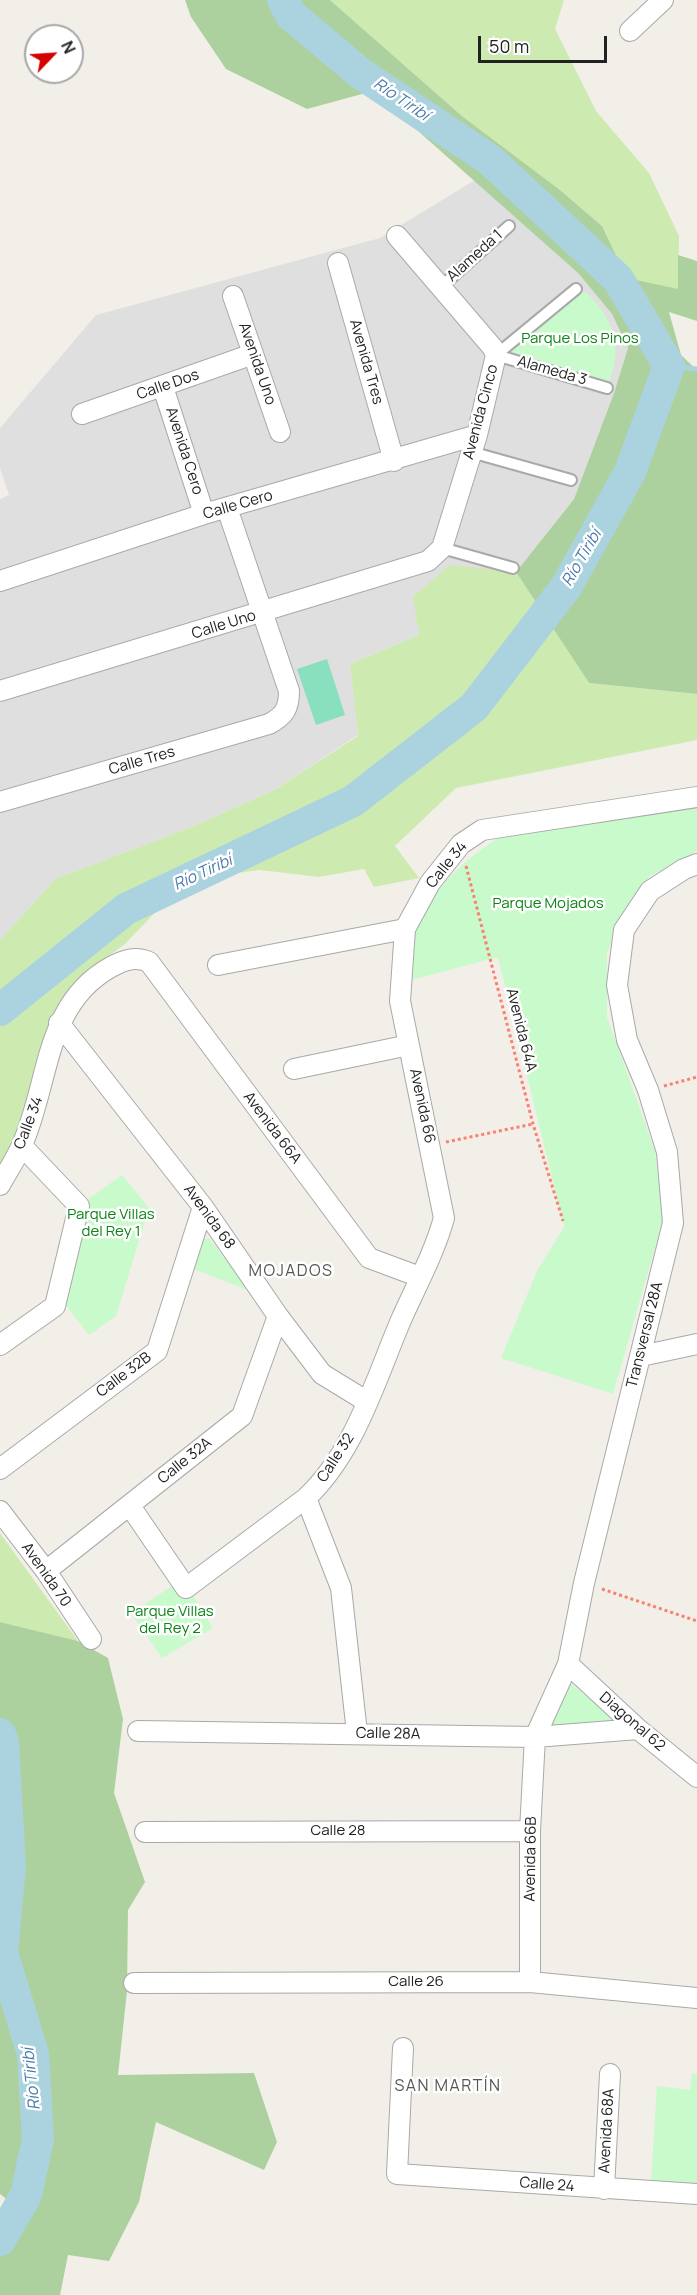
<!DOCTYPE html>
<html>
<head>
<meta charset="utf-8">
<style>
	body { margin:0 }
	#map { position:relative; width:697px; height:2295px; overflow:hidden; background:#f2efe9; font-family:Manrope,sans-serif }
	canvas { display:block }
	.north { position:absolute; left:24px; top:24px; width:60px; height:60px; box-sizing:border-box; background:#fff; border:2px solid #a7a7a7; border-radius:50%; rotate:65deg; font-size:16px; font-weight:700; line-height:24px; text-align:center; color:#222 }
	.north::after { content:''; display:block; margin:auto; width:21px; height:27px; background:#d40000; clip-path:polygon(50% 0,100% 100%,50% 72%,0 100%) }
	.scale { position:absolute; left:478px; top:36px; width:129px; height:27px; box-sizing:border-box; border:3px solid #222; border-top:0; padding-left:8px; font-size:18px; line-height:21px; white-space:nowrap; color:#222; -webkit-text-stroke:4px #fff; paint-order:stroke }
</style>
</head>
<body>
<div id="map">
<canvas width="697" height="2295"></canvas>
<div class="north">N</div>
<div class="scale">50 m</div>
</div>
<script>
const ctx = document.querySelector('canvas').getContext('2d');
ctx.lineJoin = 'round';
function fill(path, color) { ctx.fillStyle = color; ctx.fill(path, 'evenodd'); }
function trace(path, color, width, dash) { ctx.strokeStyle = color; ctx.lineWidth = width; ctx.lineCap = dash ? 'butt' : 'round'; ctx.setLineDash(dash || []); ctx.stroke(path); }
function write(font, color, halo, rows, align = 'center') {
  ctx.font = font + ' Manrope,sans-serif'; ctx.lineWidth = 5; ctx.setLineDash([]); ctx.textBaseline = 'middle'; ctx.strokeStyle = halo; ctx.fillStyle = color; for (const [text, x, y, turn = 0] of rows) {
    ctx.save(); ctx.translate(x, y); ctx.rotate((+turn || 0) * Math.PI / 180); ctx.textAlign = isNaN(turn) ? turn : align; if (halo) ctx.strokeText(text, 0, 0); ctx.fillText(text, 0, 0); ctx.restore();
  }
}
const residential = new Path2D(`
	M475,180L578,273L612,314L628,348L614,393L574,499L516,572L419,635L350,664L358,735L274,790L194,826L55,879L0,940V499L9,495L0,468V428L96,315L380,238Z`);
const grass = new Path2D(`
	M330,0H564L555,29L596,111L649,173L679,236L678,290L627,278L602,226L560,190L462,116Z
	M450,565L516,572L589,683L697,694V740L456,788L395,846L419,878L374,887L364,869L319,877L260,870L221,875L166,901L125,944L88,971L57,1006L21,1132L0,1168V940L55,879L194,826L274,790L358,736L350,664L419,635L413,597Z
	M0,1533L78,1641L0,1622Z`);
const forest = new Path2D(`
	M185,0H330L462,116L560,190L602,226L627,278L678,289V255L697,261V321L669,312L681,355L697,370V694L589,683L516,572L574,499L614,393L628,348L612,314L578,273L373,91L307,109L226,69L191,17Z
	M0,1622L78,1641L108,1658L123,1719L114,1793L145,1882L128,1910L127,1991L118,2075L254,2073L277,2142L264,2170L156,2122L139,2202L109,2261L68,2255L60,2295H0V2239L29,2217L0,2194Z`);
const park = new Path2D(`
	M585,291C614,320 624,346 608,385L509,351Z
	M697,808V851L650,876L620,917L607,954V1017L655,1151L663,1220L613,1394L501,1358L537,1271L564,1227L498,957L411,980C413,965 411,943 417,929C433,888 463,860 500,837Z
	M122,1175L149,1208L116,1316L89,1335L61,1299L83,1203Z
	M209,1238L250,1291L191,1268L203,1239Z
	M175,1584L191,1592L213,1628L162,1658L131,1613Z
	M569,1682L620,1724L548,1727Z
	M692,2074H697V2188L651,2184L657,2086L690,2090Z`);
const pitch = new Path2D(`
	M327,659L345,715L316,725L297,669Z`);
const stream = new Path2D(`
	M669,366L697,369`);
const river = new Path2D(`
	M0,1010L126,909L353,801L474,707L566,587L630,472L669,366L618,279L490,160L360,73L291,15L283,0
	M0,1734L3,1742L10,1866L2,1953L33,2054L38,2139L26,2195L0,2240`);
const path = new Path2D(`
	M466,866L533,1124L563,1221
	M664,1086L697,1077
	M446,1142L533,1124
	M602,1589L697,1621`);
const lane = new Path2D(`
	M441,287L509,226
	M496,355L607,388
	M496,355L576,289
	M471,452L571,480
	M442,548L513,568`);
const street = new Path2D(`
	M630,31L663,0
	M338,263L394,461
	M233,296L280,432
	M163,387L204,514
	M82,414L253,354
	M0,581L204,514L477,435
	M0,691L428,561L442,548L477,435L496,355L493,348L397,236
	M0,802L269,724C284,716 289,709 289,691L227,508
	M218,965L405,929
	M59,1023L203,1207L278,1316L322,1374L366,1401
	M294,1069L409,1045
	M0,1185C7,1172 16,1159 22,1145C50,1082 44,1004 111,967C124,960 135,956 149,962L369,1258L420,1277
	M0,1345L55,1306L79,1206L22,1146
	M641,1356L697,1344
	M0,1469L157,1351L203,1207
	M306,1498L341,1588L357,1733
	M130,1506L186,1588L306,1498C355,1452 375,1381 401,1320C416,1286 434,1254 444,1218L400,1001L405,929L430,883L461,844L482,830L697,797
	M0,1511L46,1571L91,1639
	M46,1571L242,1416L278,1316
	M568,1664L638,1729L697,1777
	M138,1731L535,1737L638,1729
	M145,1832L530,1831
	M530,1982V1831L535,1737L568,1664L584,1583L673,1223L667,1152L648,1090L627,1040L617,985L624,930L650,891L684,869L697,864
	M134,1983L530,1982L697,1998
	M403,2048L397,2174L697,2194
	M604,2189L610,2074`);
const streetNames = [
	["Alameda 1",475,256,-42],
	["Avenida Tres",366,362,74],
	["Avenida Uno",257,364,71],
	["Alameda 3",552,371,16],
	["Calle Dos",168,385,-19],
	["Avenida Cinco",481,412,-75],
	["Avenida Cero",184,451,72],
	["Calle Cero",238,505,-16],
	["Calle Uno",224,625,-17],
	["Calle Tres",142,761,-16],
	["Calle 34",447,865,-51],
	["Avenida 64A",521,1030,76],
	["Avenida 66",422,1106,78],
	["Calle 34",29,1123,-69],
	["Avenida 66A",272,1128,53],
	["Avenida 68",209,1217,54],
	["Transversal 28A",645,1335,-76],
	["Calle 32B",124,1375,-37],
	["Calle 32",336,1458,-57],
	["Calle 32A",185,1461,-39],
	["Avenida 70",46,1575,55],
	["Diagonal 62",632,1722,41],
	["Calle 28A",388,1734,1],
	["Calle 28",338,1831],
	["Avenida 66B",531,1859,-89],
	["Calle 26",416,1982],
	["Avenida 68A",607,2131,-87],
	["Calle 24",547,2185,4]
];
const parkNames = [
	["Parque Los Pinos",580,339],
	["Parque Mojados",548,904],
	["Parque Villas",111,1215],
	["del Rey 1",111,1232],
	["Parque Villas",170,1612],
	["del Rey 2",170,1629]
];
const waterNames = [
	["Río Tiribí",401,100,34],
	["Río Tiribí",582,558,-60],
	["Río Tiribí",203,873,-25],
	["Río Tiribí",32,2079,-96]
];
const neighbourhoodNames = [
	["MOJADOS",291,1272],
	["SAN MARTÍN",448,2087]
];
fill(residential, '#e0dfdf');
fill(grass, '#cdebb0');
fill(forest, '#add19e');
fill(park, '#c8facc');
fill(pitch, '#88e0be');
trace(stream, '#aad3df', 5);
trace(river, '#aad3df', 32);
trace(lane, '#a9a9a9', 14);
trace(street, '#a9a9a9', 22);
trace(path, '#fa8072', 3, [3, 3]);
trace(lane, '#fff', 10);
trace(street, '#fff', 20);
write('15px', '#222', '#fff', streetNames);
write('15px', '#0c8416', '#fff', parkNames);
write('italic 16px', '#4a7aab', '#fff', waterNames);
ctx.letterSpacing = '1.5px';
write('16px', '#555', '#fff', neighbourhoodNames);
ctx.letterSpacing = '0px';
</script>
</body>
</html>
